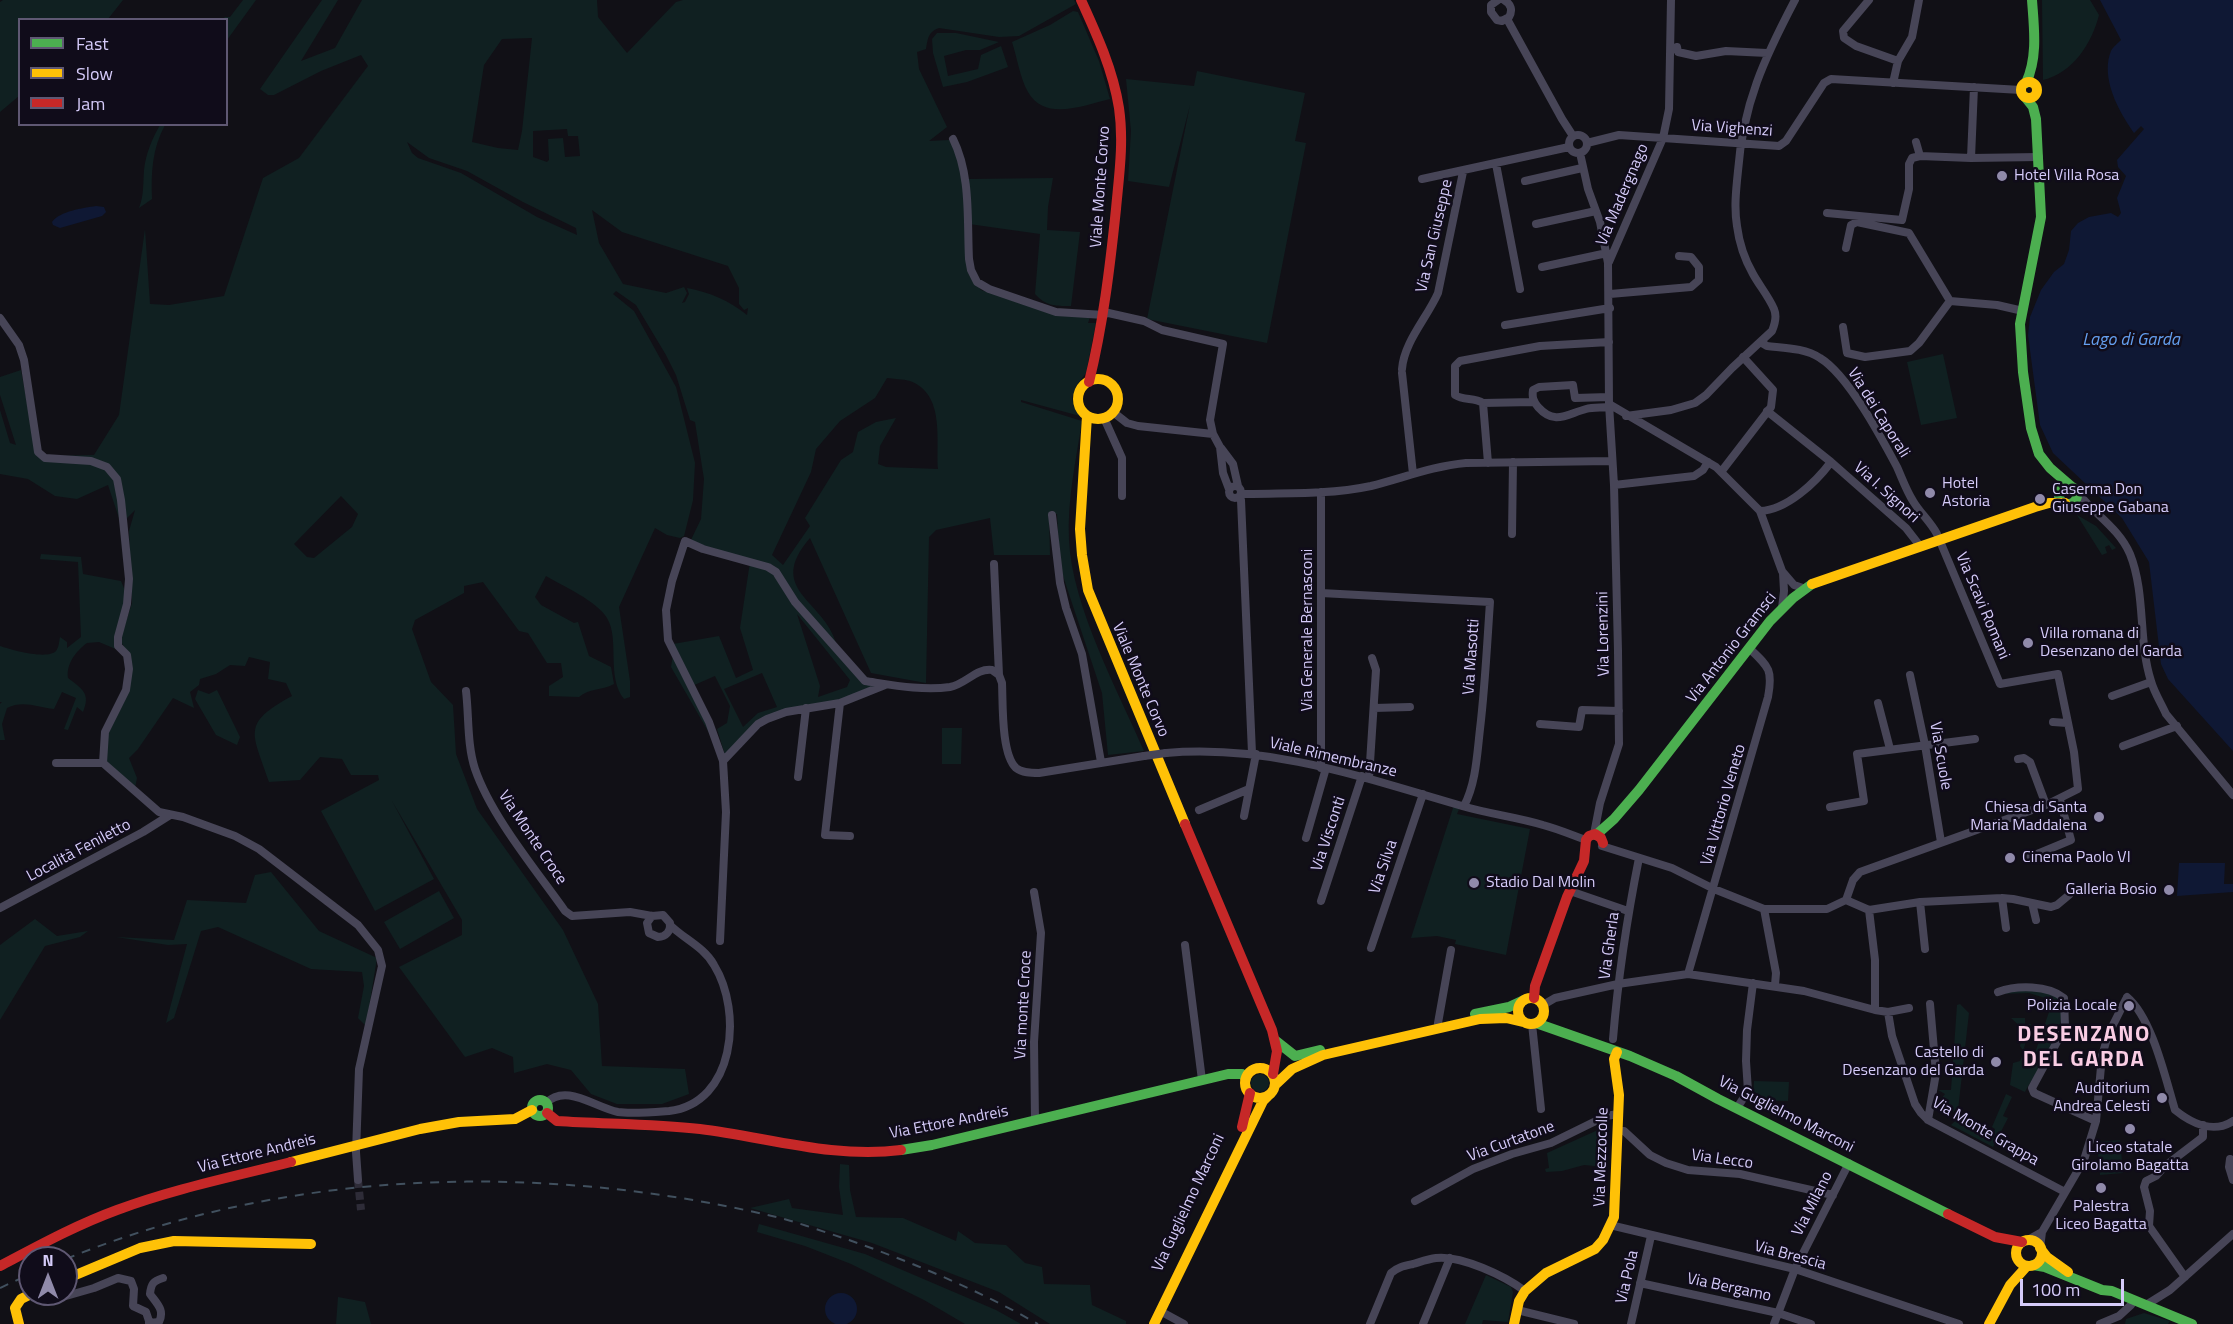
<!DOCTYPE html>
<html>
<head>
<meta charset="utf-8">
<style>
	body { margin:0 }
	#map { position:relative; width:2233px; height:1324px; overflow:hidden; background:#111016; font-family:"Titillium Web",sans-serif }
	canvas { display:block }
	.legend { position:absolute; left:18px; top:18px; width:210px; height:108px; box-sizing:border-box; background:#100c1a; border:2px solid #5f5873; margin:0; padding:8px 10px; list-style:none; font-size:18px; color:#d5cbf9 }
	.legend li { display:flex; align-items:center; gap:12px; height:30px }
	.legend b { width:30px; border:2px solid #5f5873 }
	.north { position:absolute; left:18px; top:1246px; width:60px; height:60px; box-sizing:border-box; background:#100c1a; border:2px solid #5f5873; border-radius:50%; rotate:0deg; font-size:16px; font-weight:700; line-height:24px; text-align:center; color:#d5cbf9 }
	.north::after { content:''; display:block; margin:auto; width:21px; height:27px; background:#908aaa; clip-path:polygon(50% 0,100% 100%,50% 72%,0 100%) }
	.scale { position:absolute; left:2020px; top:1279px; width:104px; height:27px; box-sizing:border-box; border:3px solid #d5cbf9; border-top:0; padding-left:8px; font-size:18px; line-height:21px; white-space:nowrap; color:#d5cbf9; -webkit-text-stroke:4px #100c1a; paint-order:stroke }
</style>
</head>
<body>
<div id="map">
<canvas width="2233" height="1324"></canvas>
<ul class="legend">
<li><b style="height:8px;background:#4caf50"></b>Fast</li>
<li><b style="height:8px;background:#ffc107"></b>Slow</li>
<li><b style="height:8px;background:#c62828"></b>Jam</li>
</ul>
<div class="north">N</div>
<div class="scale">100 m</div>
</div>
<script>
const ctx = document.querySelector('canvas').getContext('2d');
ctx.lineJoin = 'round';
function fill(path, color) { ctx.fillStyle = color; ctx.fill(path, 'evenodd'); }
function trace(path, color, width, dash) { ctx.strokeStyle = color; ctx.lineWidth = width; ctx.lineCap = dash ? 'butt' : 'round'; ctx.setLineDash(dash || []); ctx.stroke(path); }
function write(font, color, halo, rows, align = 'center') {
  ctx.font = font + ' "Titillium Web",sans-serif'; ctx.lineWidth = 5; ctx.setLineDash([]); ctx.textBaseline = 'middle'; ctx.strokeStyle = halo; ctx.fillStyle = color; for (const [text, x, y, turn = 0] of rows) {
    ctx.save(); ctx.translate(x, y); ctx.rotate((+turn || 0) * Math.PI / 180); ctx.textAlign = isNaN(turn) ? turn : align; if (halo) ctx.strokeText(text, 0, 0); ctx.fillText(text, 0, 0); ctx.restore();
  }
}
const green = new Path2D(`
	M3,0H123L108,19L20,20L19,96L0,112V2Z
	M243,0H256L227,40L226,20L223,19L225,17H230Z
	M322,0H338L301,61L335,48L362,0H597L598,17L627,53L676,2L683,0H1074L1076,4L1019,36L999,37L939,28C928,32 928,38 926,49L917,52L919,69L947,127L929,141L949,140L958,152L963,176L970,274L981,290L1038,308L1090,317L1088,323H1096L1086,373L1076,386L1072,398L1074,407L1080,416L1021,400V402L1082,421C1076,460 1067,500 1069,540C1072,606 1117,689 1144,751L1108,755L1102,693L1060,567L1057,514H1049L1050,555H994L990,518L936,530L929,537L926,683L871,673L810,538C765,590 824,600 836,643L792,595L774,566L690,542L701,519L704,479L695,422L690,420L676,375L666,355L636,305L616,291L613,294L634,311L676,387L695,463L693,500L684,536L680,538L667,535L655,528L619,607L630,681V697L624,699C606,677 620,639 607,618C597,601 563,586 546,576L535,597L541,605L574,623L578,622L589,656L611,667L614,684C601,691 589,688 579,697L549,696V686L563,677L561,663H547L528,633L519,631L483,582L464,586V593L415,620L412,629L431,682L453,705L456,754L477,809L563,930L598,1004L602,1066L685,1069L689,1094L662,1104H617L591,1094L571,1070L547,1064L514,1073L513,1057L492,1048L465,1057L399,967L462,935V920L392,801L434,879L375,911L321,811L379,780L378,775H351L342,759L320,757L300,780L269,782C253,733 240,724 292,696L286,683L268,679L270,662L249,657L245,666L230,665L216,674L200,679L199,685L190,692L194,708L173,698L138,749L129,758L137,778L135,788L105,762L108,734L127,692L128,654L120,640L132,603L129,531L135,510L121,524L108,485L77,499L55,496L28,479L0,474V410L10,443L16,445L0,395V377L21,370L36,452L49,456L94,455L119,415L145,229L150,304L169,305L224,296L263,178L299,158L368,66L361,55L321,71L274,95H268L260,89ZM532,38L522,131L518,150L498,148L472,142L484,65L502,39ZM567,129L568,136H578L580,156L565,157L563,138L548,139L549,160L547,162L533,157V131ZM407,142L429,158L467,171L523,202L576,228L577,235L537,217L461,173L418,158L412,153ZM592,210L622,232L728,266L739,288V304L744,310L748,308L747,315C730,301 709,292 687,288L689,294L685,302L682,303L687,293L684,287L666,293L623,284L599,243ZM887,378C894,379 903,379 910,381C945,394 936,439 938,469L886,467L878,464L880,446L896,418L876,422L858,432L853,452L841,460L805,518L810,526L783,565L772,555L811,472L816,449L840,421L875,398ZM341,496L358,514L352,527L314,558L307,557L294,544Z
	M2042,0H2090L2099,15C2092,43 2073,73 2043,80Z
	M1073,11L1078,12L1099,61L1110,99C1084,105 1045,122 1028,92C1020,78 1017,57 1012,42L1050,25Z
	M937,33H956L999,42L980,50H966L944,56L948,76L978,69L981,55L1001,46L1008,67L967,82L943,87L933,53L932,39Z
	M1197,71L1305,93L1295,141L1306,143L1267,343L1147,319L1190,105L1169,187L1128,181L1131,131L1126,79L1194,86Z
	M160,125H165C152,149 151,173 152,199L139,208C144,195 143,184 144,170C146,153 152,139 160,125Z
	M1053,178L1048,207L1047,230L1080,232L1071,306C1054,306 1046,306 1035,294L1040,234L969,224V179Z
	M1943,354L1957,418L1921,425L1907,362Z
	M2077,515L2096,526L2116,548L2112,550L2109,545L2105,547L2107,553L2102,555Z
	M41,554L81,557L83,574L121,581L126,593L118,650L99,642L87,643C76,651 66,664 68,678C82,689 91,693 83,712L77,707L68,730L64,729L76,698L62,692L54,709C37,707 23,700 7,708L2,724L5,740H0V704L2,702H0V646C12,650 47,660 56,651C59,647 59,642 60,637L67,642V648L81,637L78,562L40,559Z
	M750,562L768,568L865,684L879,686L849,697L759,720L725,755L717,729L727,723L730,706L715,676L692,686L673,644L719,636L736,678L753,670L740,628ZM797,614L850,680L847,687L818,697L820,686ZM762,673L777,707L758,713L743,727L724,689Z
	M673,655L716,745L671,667Z
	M198,690L209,694L217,690L240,737L237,745L216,735L195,699Z
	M942,728H962L961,764H942Z
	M1454,805L1460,807L1457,814L1530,829L1506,955L1455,944L1456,940L1437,936L1411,938Z
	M271,872L319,931L377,958L366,1026L358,1018L364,986L362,972L311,969L218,927L201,931L174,1018L166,1023L187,944L168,945L116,937L174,940L187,900L246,903L255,875Z
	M439,891L454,918L400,949L384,922Z
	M35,919L57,936L88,931L80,937L45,946L0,1020V945Z
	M2025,990C2036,991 2048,989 2056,996C2078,1012 2035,1074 2025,1092L2010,1085L2013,1063L2020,1061L2024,1052L2020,1046L2024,1030L2011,1018H2025V1024H2031L2024,1048L2030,1051L2024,1067L2035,1053L2049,1012L2054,1007L2050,1003L2046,1005L2045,998L2029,993L1999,994Z
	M1960,1004L1969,1013L1958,1110L1954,1112L1947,1107L1949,1104L1941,1099L1945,1094L1938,1090H1951L1957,1005Z
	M1251 1083a9 9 0 1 1 18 0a9 9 0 1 1-18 0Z
	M1754,1081L1789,1082L1788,1101L1753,1100Z
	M2006,1094L2012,1097L2003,1116L2008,1118L1993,1147L1951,1125L1961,1115L1994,1132L1995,1129L1992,1127Z
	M1607,1121L1605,1167L1584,1165L1562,1171L1546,1172L1545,1169L1549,1168L1547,1153L1600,1129L1598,1125Z
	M2120,1140L2123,1173L2100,1175L2097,1142Z
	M840,1164L849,1165L850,1190L856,1217L903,1218L956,1241L958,1231L975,1243L1006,1245L1025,1263L1042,1267L1044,1284L1090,1285L1092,1305L1126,1321V1324H1050L999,1292L872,1243L750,1208L789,1199L792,1208L843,1215L839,1187Z
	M759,1224L865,1254L996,1310L1021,1324H965L924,1300L851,1264L805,1246L757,1232Z
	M1486,1275L1511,1287L1513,1292L1508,1322L1483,1320L1482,1324H1465Z
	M338,1297L365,1302L371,1324H336Z
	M2144,1313L2170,1321L2168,1324H2125L2126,1319Z`);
const water = new Path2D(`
	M2100,0H2233V751L2168,679L2161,664L2149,562L2122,518L2053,453L2040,425L2028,335L2030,317L2041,290L2054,272L2064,264L2069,250L2071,231L2078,223L2089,217L2111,213L2118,217L2121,213L2117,198L2126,176L2118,167L2117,160L2144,129L2141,126L2134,133C2119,112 2100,78 2111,51C2113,47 2118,43 2121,40Z
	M96,206L104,207L106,212L102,216L60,228L53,225L52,222C60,211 83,208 96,206Z
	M2179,863H2225L2224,884H2233V892L2177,896Z
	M825 1309a16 16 0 1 1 32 0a16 16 0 1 1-32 0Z`);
const streetTunnel = new Path2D(`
	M358,1180L361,1210`);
const street = new Path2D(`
	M1498,0L1491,5V12L1497,20L1502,21L1509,17C1513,10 1511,4 1504,0
	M1869,0L1843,31L1844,38L1856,46L1898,61
	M1507,19L1562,119L1573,136
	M1677,47L1678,52L1696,56L1726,51L1767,53
	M1893,83L1898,61L1912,37L1919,0
	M1569 144a9 9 0 1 1 18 0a9 9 0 1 1-18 0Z
	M953,139C971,175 967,219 969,259L971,270L977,282L989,289L1056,312L1104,315
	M1916,142L1920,156
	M1587,143L1619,135L1779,146L1786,141L1824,83L1831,79L2021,90
	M1580,153L1588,189L1600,222L1608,263L1609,404L1614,485L1618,651L1619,744L1600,803L1594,834
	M1971,158L1974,87
	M1496,164L1520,289
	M1422,179L1569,147
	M1525,181L1582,168
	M1827,213L1902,220L1909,189V164L1912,158L1920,156L1971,158L2039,157
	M1536,224L1596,211
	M1846,248L1851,225L1857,222L1909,233L1950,301
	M1609,262L1663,138L1669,109L1671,0
	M1542,267L1607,253
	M1610,294L1691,287L1699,280V267L1691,257L1679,256
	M1104,312L1144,321L1162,330L1223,344L1210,420L1213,434L1220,447L1223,473L1229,489
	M0,318L19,345L24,360L38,452L45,458L91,461L107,467L117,479L121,500L129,579L127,604L118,637V646L127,655L129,669L126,690L105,732L103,763L159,812L183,817L235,836L259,849L358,925L378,950L382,966L359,1069L356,1152L358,1180
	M1505,325L1610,308
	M1843,327L1847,353L1865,357L1910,351L1919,343L1950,301L1997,305L2023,311
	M1402,369C1404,342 1427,318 1438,293L1463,172
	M1402,373L1413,474
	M1609,397L1575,398L1573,385L1539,387L1533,390C1532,397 1533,401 1538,407C1555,426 1567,414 1586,409C1593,407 1602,408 1609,407
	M1483,403L1533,402
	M1609,404L1716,467L1760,511L1782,571L1794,585L1803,588
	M1767,411L1831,462L1906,528L1920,546
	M1113,412L1127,423L1138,426L1213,434
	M1626,416L1671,410L1695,403L1706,395L1732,368L1772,331C1775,324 1777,316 1774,309C1769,297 1759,285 1753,274C1745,260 1739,242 1737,226C1734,208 1736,190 1738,171C1743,104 1764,59 1795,0
	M1104,418L1122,458V496
	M1221,448L1233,464L1238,486
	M1488,463L1483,403C1474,397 1464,401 1455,395V366L1460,361L1540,346L1609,342
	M1721,472L1771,407L1773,390L1743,357
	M1614,485L1694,476L1703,470L1708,462
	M1229 492a6 6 0 1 1 12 0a6 6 0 1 1-12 0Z
	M2077,492C2094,514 2119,528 2130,554C2146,594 2138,641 2151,681C2154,692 2161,703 2166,714L2233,795
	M1241,494C1284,493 1329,495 1371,486C1403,478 1433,466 1466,463L1612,461
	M1239,497L1241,500L1252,753
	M2070,504L2089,508
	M1760,511C1787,510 1816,482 1831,462
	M1052,515L1060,583L1066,608L1082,654L1101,762
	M1512,534L1513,462
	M994,564L999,675
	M1321,593L1490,602C1487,645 1485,687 1480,729C1477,755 1476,783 1464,806
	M1782,608L1784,591L1783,573
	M1910,675L1925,745L1941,842
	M466,691C469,716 467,745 475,769C491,816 536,870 565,911L572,916L630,912L652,916L663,915L670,923C671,931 666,937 658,937L649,933L647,923L652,916
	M2112,696L2151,682
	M840,703L825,835L850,836
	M1878,703L1890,749
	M1374,708L1410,707
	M2053,722L2067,723
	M1540,724L1579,727L1582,710L1619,711
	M2123,746L2177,726
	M1166,753C1269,744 1365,778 1462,806C1489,814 1517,817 1543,825C1558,829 1572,835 1586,840
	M2018,759L2024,758L2030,762L2046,805
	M723,761L709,722L668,640L666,610L672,581L685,541L703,549L768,567L776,572L795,602L865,681C892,685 923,691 950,687C966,684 976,668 992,670L999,675L1002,683C1003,703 1001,754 1016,768C1022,773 1031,773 1039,773L1144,756
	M56,763H103
	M1321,768V492
	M798,777L806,708
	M1369,778L1376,670L1372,658
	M1830,807L1864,801L1857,754L1975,739
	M1199,810L1249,789
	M1244,816L1256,754
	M1306,838L1326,768
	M1602,846L1672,868L1714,889L1764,909H1827L1846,900L1853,880L1860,872L2046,805L2078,789L2074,752L2058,674L2000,684L1937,534C1930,521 1920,513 1913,501C1906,490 1902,478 1897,467C1881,437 1848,375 1820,358C1805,348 1785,348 1767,346L1762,343
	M2025,859L2071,840L2060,800
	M1570,891L1628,911
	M1034,892L1041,933L1034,1042L1035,1121
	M2002,898L2006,928
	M1846,900L1869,910L1920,902L2002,898L2013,899L2051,907L2057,905L2069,895
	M1321,901L1362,776
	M1920,902L1925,949
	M2032,903L2036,920
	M0,908L143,832L170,815
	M1764,909L1776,973L1775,985
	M1869,910L1875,960V1010
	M720,941L726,812L723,761L758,724L767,719L786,712L840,703L885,685
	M1185,945L1202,1080
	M1371,948L1423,794
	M1688,974L1768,697C1773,670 1769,667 1750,649
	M1998,992C2017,985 2048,985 2064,998L2065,1027L2032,1088L2034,1093L2096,1121
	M2127,997C2152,1018 2165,1077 2175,1110C2191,1123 2213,1134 2233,1121
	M1543,1005L1555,998L1618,984L1688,974L1804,991L1875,1010L1888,1012L1909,1008
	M1888,1012L1892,1036L1915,1104L1921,1113L1928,1120L2065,1192
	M1438,1023L1451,950
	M1532,1024L1541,1109
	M1613,1039C1618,978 1627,918 1639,858
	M546,1103C566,1083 594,1107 618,1112C631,1114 655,1112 669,1111C735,1103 743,1012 714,965C704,947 684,939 670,925
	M1737,1108L1748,1091L1746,1061L1747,1030L1753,983
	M1928,1120L1936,1073L1930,1004
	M1618,1131H1624L1650,1155L1666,1163L1688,1170L1740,1174L1833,1195
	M2230,1159L2229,1167L2233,1180
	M1415,1201L1473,1169L1512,1154L1551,1143L1606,1116L1618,1114
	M1610,1225L1795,1269L1959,1324
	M2026,1241L2042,1232
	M2040,1248L2042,1232L2084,1160L2096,1121L2102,1056L2108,1035L2126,999
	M2185,1277L2149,1226L2150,1211L2144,1187L2146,1181L2156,1176L2165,1166L2203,1137V1125
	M1640,1283L1778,1313L1811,1324
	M45,1302L94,1288L118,1278L131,1281L134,1289L133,1306L146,1312L150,1324
	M2146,1305L2170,1290L2233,1234
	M1517,1310L1574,1324
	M1160,1311L1184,1324
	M149,1323L159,1322C165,1310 157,1304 150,1294C151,1284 153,1281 163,1278
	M1370,1324L1391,1273C1398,1267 1404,1266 1413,1264C1420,1262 1428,1259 1436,1258C1461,1255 1505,1276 1525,1291
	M1423,1324L1450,1258
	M1631,1324L1651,1236
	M1774,1324L1795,1269L1849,1163
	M2100,1324L2119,1316L2131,1305`);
const fast = new Path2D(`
	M2026,83C2038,57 2034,28 2032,0
	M2025,97L2033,107L2036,119L2041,217L2020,324L2023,372L2031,428L2039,454L2050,468L2072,487
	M2059 495a9 9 0 1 1 18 0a9 9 0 1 1-18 0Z
	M1596,835L1614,819L1639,790L1770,621L1793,598L1812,584
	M1475,1014L1509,1007L1524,1000
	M1536,1023L1630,1056L1676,1076L1718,1099L1948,1214
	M1276,1041L1295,1056L1320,1050
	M532 1108a8 8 0 1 1 16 0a8 8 0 1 1-16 0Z
	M901,1150L932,1145L1228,1074H1242L1246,1078
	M2033,1265L2045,1267L2102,1290L2112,1291L2192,1324`);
const slow = new Path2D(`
	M2021 90a8 8 0 1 1 16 0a8 8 0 1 1-16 0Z
	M1078 399a20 20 0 1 1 40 0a20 20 0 1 1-40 0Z
	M1087,416L1080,529L1082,555L1088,590L1185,824
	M1812,584L2035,507L2049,503H2065
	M1518 1011a13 13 0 1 1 26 0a13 13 0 1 1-26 0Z
	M1245 1083a15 15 0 1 1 30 0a15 15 0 1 1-30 0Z
	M1275,1085L1292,1069L1323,1055L1480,1019L1506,1018L1523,1022
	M291,1162L420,1129L459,1122L515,1119L532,1110
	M2016 1253a13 13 0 1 1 26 0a13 13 0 1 1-26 0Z
	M2040,1248L2047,1257L2068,1272
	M66,1279L140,1248L174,1241L311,1244
	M19,1324L15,1308L21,1299L31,1294
	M1154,1324L1263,1101L1268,1096
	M1514,1324L1519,1301L1525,1291L1546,1273L1595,1249L1603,1240L1614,1217L1619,1095L1614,1059L1617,1052
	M1989,1324L2010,1285L2027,1266`);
const jam = new Path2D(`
	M1081,0C1097,35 1113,70 1119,108C1124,142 1119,176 1116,209C1110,267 1103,325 1089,382
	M1185,824L1272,1030L1277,1051L1273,1074
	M1534,998L1535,986L1567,897L1584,861L1586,840L1589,836L1595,834L1601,838L1603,843
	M547,1113L557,1121C604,1124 653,1124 700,1129C766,1137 834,1159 901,1150
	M1242,1127L1250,1093
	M1948,1214L1995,1237L2022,1242
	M0,1266C38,1246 76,1225 117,1210C173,1189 232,1177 291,1162`);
const rail = new Path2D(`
	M66,1259C288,1168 541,1162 772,1216C798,1222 824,1232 849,1240C914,1263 978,1290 1038,1324
	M0,1288L30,1274`);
const streetBridge = new Path2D(`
	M1144,756L1166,753`);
const markers = [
	[2002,176,6,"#908aaa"],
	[1930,493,6,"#908aaa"],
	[2040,499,6,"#908aaa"],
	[2028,643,6,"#908aaa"],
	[2099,817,6,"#908aaa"],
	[2010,858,6,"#908aaa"],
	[1474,883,6,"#908aaa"],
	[2169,890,6,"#908aaa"],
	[2129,1006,6,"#908aaa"],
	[1996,1062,6,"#908aaa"],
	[2162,1098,6,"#908aaa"],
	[2130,1129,6,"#908aaa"],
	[2101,1188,6,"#908aaa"]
];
const streetNames = [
	["Via Vighenzi",1732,129,4],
	["Viale Monte Corvo",1101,187,-86],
	["Via Madergnago",1623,195,-67],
	["Via San Giuseppe",1435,236,-77],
	["Via dei Caporali",1878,413,58],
	["Via I. Signori",1886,493,42],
	["Via Scavi Romani",1982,606,67],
	["Via Generale Bernasconi",1308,630,-90],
	["Via Lorenzini",1604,634,-91],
	["Via Antonio Gramsci",1732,648,-52],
	["Via Masotti",1472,657,-86],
	["Viale Monte Corvo",1140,680,67],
	["Via Scuole",1940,756,80],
	["Viale Rimembranze",1333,758,13],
	["Via Vittorio Veneto",1724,805,-74],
	["Via Visconti",1329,834,-72],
	["Via Monte Croce",532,838,56],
	["Località Feniletto",79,851,-28],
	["Via Silva",1384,867,-71],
	["Via Gherla",1610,946,-82],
	["Via monte Croce",1024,1005,-87],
	["Via Guglielmo Marconi",1786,1115,27],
	["Via Ettore Andreis",949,1123,-11],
	["Via Monte Grappa",1985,1132,30],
	["Via Curtatone",1511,1142,-20],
	["Via Ettore Andreis",257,1154,-14],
	["Via Mezzocolle",1602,1157,-88],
	["Via Lecco",1722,1160,8],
	["Via Guglielmo Marconi",1189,1203,-65],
	["Via Milano",1813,1204,-63],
	["Via Brescia",1790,1256,15],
	["Via Pola",1628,1277,-77],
	["Via Bergamo",1729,1288,12]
];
const poiNames = [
	["Hotel Villa Rosa",2014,176],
	["Hotel",1942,484],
	["Astoria",1942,502],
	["Caserma Don",2052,490],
	["Giuseppe Gabana",2052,508],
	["Villa romana di",2040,634],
	["Desenzano del Garda",2040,652],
	["Chiesa di Santa",2087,808,"right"],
	["Maria Maddalena",2087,826,"right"],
	["Cinema Paolo VI",2022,858],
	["Stadio Dal Molin",1486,883],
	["Galleria Bosio",2157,890,"right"],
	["Polizia Locale",2117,1006,"right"],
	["Castello di",1984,1053,"right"],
	["Desenzano del Garda",1984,1071,"right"],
	["Auditorium",2150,1089,"right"],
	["Andrea Celesti",2150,1107,"right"],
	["Liceo statale",2130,1148,"center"],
	["Girolamo Bagatta",2130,1166,"center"],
	["Palestra",2101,1207,"center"],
	["Liceo Bagatta",2101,1225,"center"]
];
const waterNames = [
	["Lago di Garda",2131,341]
];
const districtNames = [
	["DESENZANO",2084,1036],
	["DEL GARDA",2084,1061]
];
fill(green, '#102021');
fill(water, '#0f1834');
trace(streetTunnel, '#2e2c38', 8, [8, 4]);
trace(street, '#474557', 8);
trace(fast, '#4caf50', 10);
trace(slow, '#ffc107', 10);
trace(jam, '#c62828', 10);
trace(rail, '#41505e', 2, [9, 8]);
trace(streetBridge, '#474557', 8);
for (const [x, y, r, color] of markers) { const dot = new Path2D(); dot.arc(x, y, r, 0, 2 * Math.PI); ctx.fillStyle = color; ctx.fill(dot); trace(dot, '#100c1a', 2); }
write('16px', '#d5cbf9', '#100c1a', streetNames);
write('16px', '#d5cbf9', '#100c1a', poiNames, 'left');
write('italic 18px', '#649fef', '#100c1a', waterNames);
ctx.letterSpacing = '1.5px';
write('bold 22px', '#facde4', '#100c1a', districtNames);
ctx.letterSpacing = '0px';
</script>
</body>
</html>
